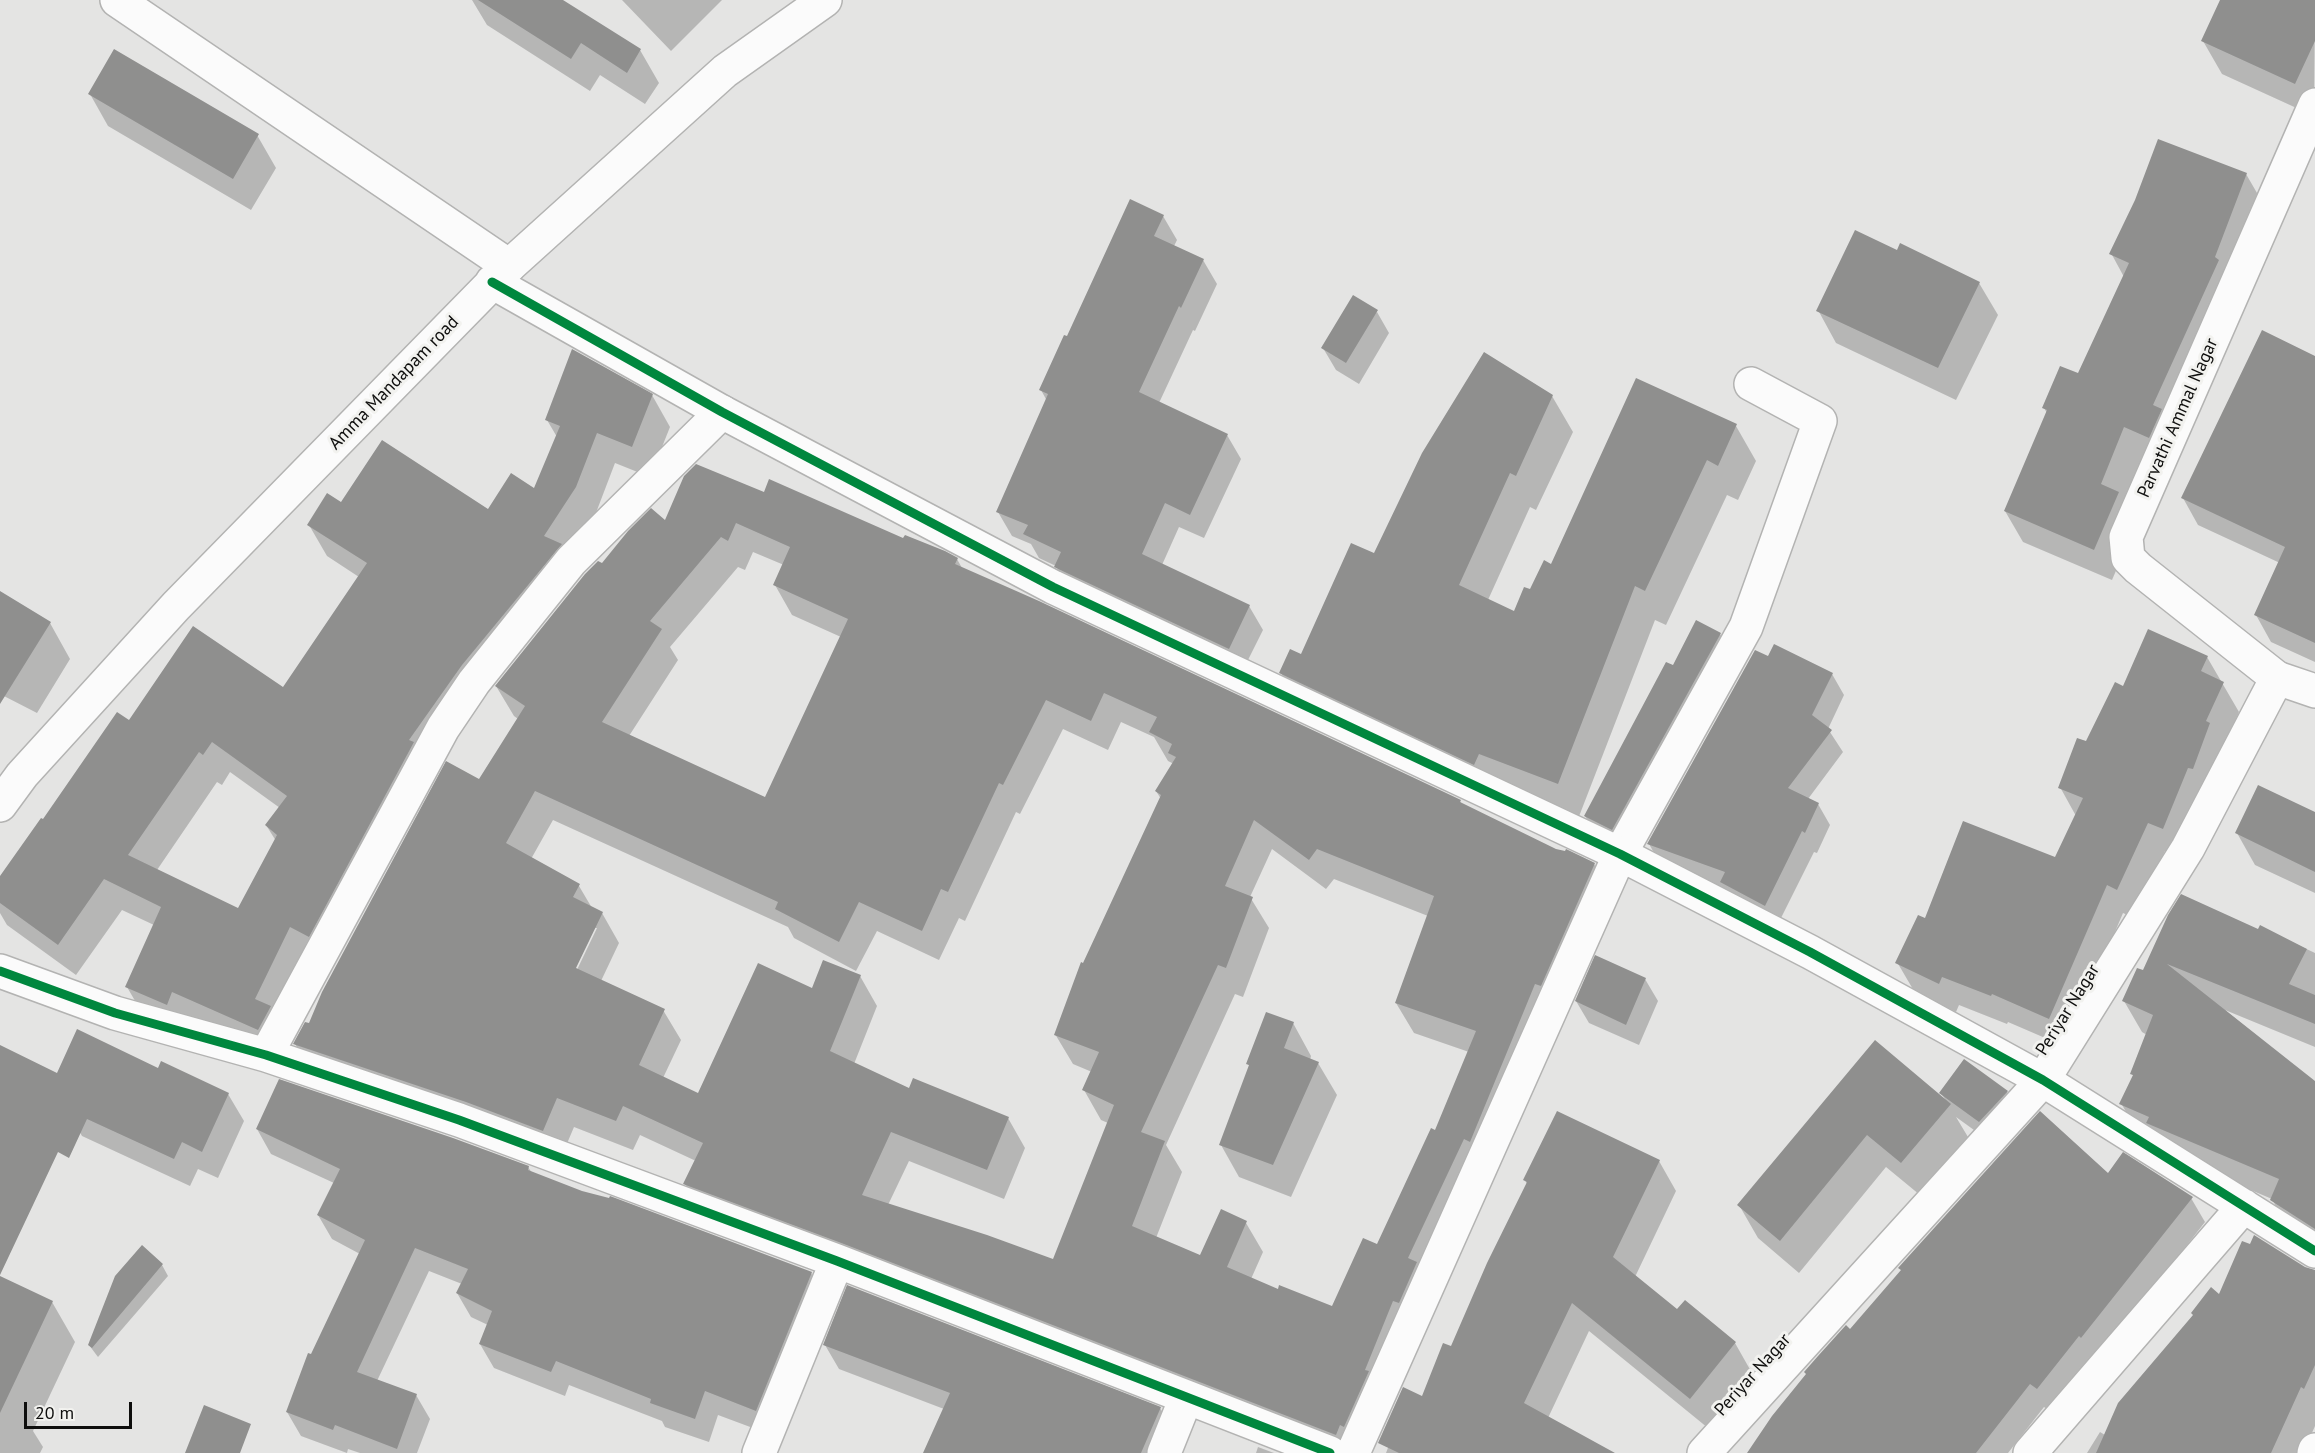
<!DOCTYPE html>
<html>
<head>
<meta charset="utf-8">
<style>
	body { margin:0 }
	#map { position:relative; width:2315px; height:1453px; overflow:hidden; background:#e4e4e3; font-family:"PT Sans",sans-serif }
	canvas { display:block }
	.scale { position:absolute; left:24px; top:1402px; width:108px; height:27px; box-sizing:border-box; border:3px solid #0e0e0d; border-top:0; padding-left:8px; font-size:18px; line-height:21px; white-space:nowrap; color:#0e0e0d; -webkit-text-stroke:4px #f2f2ef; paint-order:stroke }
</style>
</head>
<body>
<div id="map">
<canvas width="2315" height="1453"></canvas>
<div class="scale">20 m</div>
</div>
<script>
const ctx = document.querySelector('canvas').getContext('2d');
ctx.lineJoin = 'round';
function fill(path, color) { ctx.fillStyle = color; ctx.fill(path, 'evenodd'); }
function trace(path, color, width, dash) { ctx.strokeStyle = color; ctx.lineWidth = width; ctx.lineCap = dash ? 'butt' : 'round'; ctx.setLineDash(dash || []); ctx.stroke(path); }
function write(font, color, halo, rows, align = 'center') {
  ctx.font = font + ' "PT Sans",sans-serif'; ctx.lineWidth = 6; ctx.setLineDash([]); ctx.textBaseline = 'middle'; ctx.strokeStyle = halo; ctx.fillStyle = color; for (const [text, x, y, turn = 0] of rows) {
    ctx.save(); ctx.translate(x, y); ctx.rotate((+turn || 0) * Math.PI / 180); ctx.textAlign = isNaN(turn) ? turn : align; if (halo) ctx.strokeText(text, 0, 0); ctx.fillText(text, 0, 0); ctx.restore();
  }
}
const shadow = new Path2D(`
	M472,0H561L640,50L659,83L645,104L600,75L590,91L487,25Z
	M622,0H722L671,51Z
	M2222,0H2315L2314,116L2222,74L2203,41Z
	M90,94L257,135L276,168L251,210L108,126Z
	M2246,174L2264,205L2167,468L2142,457L2123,502L2136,524L2112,580L2023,542L2005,511L2047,413L2044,408L2079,375L2124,277L2111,253Z
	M1163,216L1177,240L1174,246L1203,260L1217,284L1195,331L1193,330L1159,403L1227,435L1241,459L1204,538L1179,527L1162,565L1249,606L1263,630L1242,672L1070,591L1056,566L1039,558L1031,544L1012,536L998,512L1047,401L1041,390L1068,338Z
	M1898,252L1979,283L1998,315L1956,400L1836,343L1818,310Z
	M1377,312L1389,333L1359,384L1336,370L1323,348Z
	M2315,357V662L2271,642L2256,615L2280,563L2198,525L2183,498Z
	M652,395L670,427L650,477L615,463L594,518L480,697L276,1061L145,1018L127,987L154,925L122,910L76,975L7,925L0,913V878L43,821L130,722L283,689L359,577L327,556L309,525L342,504L488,511L535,491L557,437L547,420ZM230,772L280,808L266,825L276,841L238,910L157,870L217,782L222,785Z
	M1552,396L1573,432L1536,510L1530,507L1488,600L1515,613L1552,566L1736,426L1756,461L1738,500L1727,495L1666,625L1655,620L1578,819L1301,708L1281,673L1301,656L1375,555Z
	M765,494L957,559L962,568L1460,801L1462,805L1556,850L1594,864L1612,894L1358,1453L702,1213L685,1184L696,1161L640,1135L633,1150L574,1127L560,1160L312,1074L295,1044L479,781L518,719L514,716L496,686L602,565L666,523ZM753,552L784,565L775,585L792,615L841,637L766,799L629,736L678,660L670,647L738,567L745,570ZM1121,722L1154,737L1168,761L1174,764L1156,791L1161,799L1084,965L1055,1034L1073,1064L1092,1072L1084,1090L1101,1120L1108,1123L1054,1261L888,1205L909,1161L1004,1199L1025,1148L1008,1118L909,1090L854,1064L877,1006L860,976L813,990L699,1095L663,1078L681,1040L663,1010L601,981L619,943L602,913L592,908L579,886L531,859L553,820L788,927L794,938L856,971L877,931L939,960L959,918L965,921L1016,812L1020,814L1063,729L1108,750ZM1272,849L1326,889L1334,879L1428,916L1396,1003L1414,1033L1469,1052L1436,1132L1378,1246L1333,1308L1278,1291L1251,1279L1263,1252L1246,1223L1201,1257L1156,1238L1182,1172L1166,1145L1235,994L1243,997L1269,928L1250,897ZM593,928H597L574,976L571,974Z
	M0,592L50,623L70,659L37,713L0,694Z
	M1720,634L1736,662L1628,857L1602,844L1585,816L1674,667Z
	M2207,657L2239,712L2180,857L2165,851L2134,918L2123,913L2066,1047L2008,1022L2007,1024L1959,1005L1956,1012L1914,991L1897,962L1925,920L2056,859L2076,816L2060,787L2124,688Z
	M1769,658L1832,674L1844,695L1828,729L1843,752L1808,799L1818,804L1830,825L1817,853L1814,852L1777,926L1734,903L1725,889L1661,865L1649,844Z
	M2315,814V893L2255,865L2237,833Z
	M2260,927L2315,953V1047L2225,1010L2315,1083V1248L2290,1232L2272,1199L2166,1154L2139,1135L2121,1103L2134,1076L2132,1074L2147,1035L2142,1032L2124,1001L2144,972L2258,931Z
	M1645,979L1658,1001L1639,1045L1589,1023L1576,1001Z
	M1293,1023L1311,1056L1310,1060L1318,1063L1337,1095L1291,1197L1239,1177L1221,1145L1250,1067L1248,1064Z
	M1875,1042L1946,1101L1941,1093L2007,1092L2019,1114L1992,1143L1956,1117L1968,1137L1920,1195L1886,1167L1799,1273L1758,1238L1739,1205Z
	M0,1047L49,1093L159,1070L228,1094L244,1121L218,1178L198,1169L190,1186L82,1136L74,1122L0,1212Z
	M257,1129L528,1167L532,1173L582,1192L811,1273L825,1297L769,1434L718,1415L709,1442L665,1427L662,1421L569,1385L565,1396L494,1368L480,1344L488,1325L471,1317L457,1293L462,1284L429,1271L377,1381L416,1395L430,1419L417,1453H360L348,1449L347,1453L301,1436L287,1412L360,1254L332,1239L318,1215L334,1183L271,1154Z
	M1659,1161L1676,1191L1635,1277L1677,1312L1735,1343L1752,1373L1708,1428L1589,1331L1548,1418L1612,1453H1386L1409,1392L1423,1398L1452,1348L1527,1184L1525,1180Z
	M2108,1175L2191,1198L2205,1222L2096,1361L2051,1412L2044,1407L2008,1453H1750L1902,1272L1900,1268Z
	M142,1247L162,1265L168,1276L98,1357L89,1345Z
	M2315,1271V1426L2303,1453H2087L2100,1432L2105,1435L2220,1296Z
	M0,1277L52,1302L75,1342L33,1431L43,1447L40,1453H0Z
	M825,1345L1160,1408L1174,1433L1165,1453H924L944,1409L839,1369Z
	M1258,1447L1274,1453H1256Z`);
const building = new Path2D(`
	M478,0H563L641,49L627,73L581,43L571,59Z
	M2220,0H2315V41L2295,84L2201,41Z
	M114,49L259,134L233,179L88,94Z
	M2158,139L2247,173L2215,257L2219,260L2153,405L2162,409L2149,438L2124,427L2101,484L2119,492L2094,550L2004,511L2047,410L2042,408L2060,366L2078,373L2129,263L2109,254L2135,200Z
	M1130,199L1164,215L1154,236L1204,259L1181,308L1179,306L1139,392L1228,434L1190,515L1165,503L1142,554L1250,605L1229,649L1054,567L1061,552L1023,534L1028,525L996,512L1048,394L1039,390L1064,335L1067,336Z
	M1855,230L1897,250L1900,243L1980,282L1938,368L1816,311Z
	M1353,295L1378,310L1346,363L1321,348Z
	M2262,330L2315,356V643L2254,615L2285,547L2181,498Z
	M572,349L653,394L632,447L597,433L576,487L544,536L562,544L462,665L409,740L414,742L309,937L290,927L255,999L271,1006L258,1030L172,992L167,1005L125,987L161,907L104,879L58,945L0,903V876L41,818L43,819L117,712L129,720L193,626L283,687L367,563L307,525L327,493L341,502L382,440L488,509L511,473L534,488L560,426L545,420ZM212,742L287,796L265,825L277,835L238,908L128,855L199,752L203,755Z
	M1484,352L1553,395L1516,476L1510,473L1459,585L1514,611L1524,587L1530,589L1544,560L1551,564L1636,378L1737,424L1718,466L1707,460L1645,591L1635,586L1558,784L1479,754L1474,765L1279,673L1290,649L1301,654L1351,543L1374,553L1422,453Z
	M696,464L764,492L769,479L903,538L905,535L945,551L958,558L955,564L1039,601L1461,800L1460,802L1556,849L1565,851L1566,849L1595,863L1541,986L1535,984L1470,1142L1464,1139L1408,1258L1417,1262L1399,1303L1393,1301L1365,1370L1369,1371L1344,1427L1340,1425L1336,1435L844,1244L683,1184L703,1143L623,1106L616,1121L557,1098L543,1131L466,1102L293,1044L305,1022L309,1023L322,992L446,761L479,779L525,706L495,686L585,574L598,561L602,563L628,531L651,508L665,520L684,476ZM736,523L790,547L773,585L848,619L765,797L602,722L662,629L650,621L721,537L728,541ZM1104,693L1157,717L1149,732L1172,744L1168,753L1176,757L1155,791L1161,795L1083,963L1081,962L1054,1035L1099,1052L1082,1090L1114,1105L1053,1259L987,1235L862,1195L891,1132L987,1170L1009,1117L913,1078L909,1088L830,1051L861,975L823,960L812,988L758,963L698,1093L639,1065L665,1009L576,968L603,912L573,897L580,884L506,843L535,791L778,902L775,909L839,942L859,902L922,931L941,889L948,892L999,783L1003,785L1046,700L1091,721ZM1254,820L1309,860L1317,849L1434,896L1395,1003L1476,1031L1435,1130L1431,1128L1377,1244L1363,1238L1332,1306L1279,1285L1278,1289L1227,1267L1247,1221L1221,1209L1200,1255L1132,1226L1165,1141L1141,1132L1218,965L1226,968L1253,897L1225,886Z
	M0,591L51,622L0,704Z
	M1696,620L1721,633L1612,830L1584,816L1666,662L1673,665Z
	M2148,629L2208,656L2201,671L2224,682L2206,721L2210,723L2193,769L2188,768L2163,829L2148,823L2117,890L2107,885L2049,1019L1992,994L1991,996L1942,977L1939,984L1895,963L1918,915L1925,918L1963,821L2055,857L2083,798L2058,788L2077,738L2086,741L2115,682L2123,686Z
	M1774,644L1833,673L1812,715L1832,730L1788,788L1819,803L1805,833L1802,831L1765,906L1720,882L1725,872L1647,844L1755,650L1768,656Z
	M2258,785L2315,812V872L2235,833Z
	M2181,894L2258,929L2260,925L2307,949L2289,984L2315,995V1024L2167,964L2315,1081V1229L2270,1200L2279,1179L2146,1123L2149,1117L2119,1104L2133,1075L2130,1074L2153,1015L2122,1001L2137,968L2143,970L2168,915Z
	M1595,955L1646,978L1626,1025L1575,1001Z
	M1266,1012L1294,1022L1284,1048L1319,1062L1273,1165L1219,1145L1249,1065L1246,1064Z
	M77,1029L158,1068L161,1061L229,1093L202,1152L182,1142L174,1159L87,1119L69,1158L58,1152L0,1275V1045L57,1073Z
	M1875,1040L1951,1104L1901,1163L1867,1135L1780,1241L1737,1205Z
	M1964,1059L2008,1091L1979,1122L1939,1093Z
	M279,1079L453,1138L529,1166L528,1170L582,1191L609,1198L610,1196L812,1272L756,1411L705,1391L695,1419L650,1403L651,1399L556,1361L551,1372L479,1344L492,1311L456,1293L468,1269L415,1248L357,1372L417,1394L397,1449L335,1425L333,1430L286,1412L308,1353L311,1354L365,1240L317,1215L340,1169L256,1129Z
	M1557,1111L1660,1160L1613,1257L1677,1309L1685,1300L1736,1342L1690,1399L1572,1303L1524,1403L1615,1453H1399L1378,1443L1403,1387L1422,1396L1443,1343L1451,1346L1487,1263L1527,1182L1523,1180Z
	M2040,1111L2108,1173L2123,1152L2193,1197L2081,1338L2079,1336L2037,1389L2030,1384L1976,1453H1747L1772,1416L1806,1374L1804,1372L1818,1356L1846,1325L1850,1329L1901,1270L1898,1268Z
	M2254,1235L2305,1267L2315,1270V1365L2304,1389L2301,1387L2271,1453H2096L2118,1403L2193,1315L2191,1313L2211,1287L2219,1294L2242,1241L2250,1244Z
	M142,1245L163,1264L92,1348L88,1345L115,1276Z
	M0,1276L53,1301L0,1413Z
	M847,1285L1161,1407L1141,1453H923L950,1393L823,1345Z
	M204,1405L251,1424L240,1453H185Z`);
const street = new Path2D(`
	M117,0L509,266
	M2277,678L2138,568L2128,558L2126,537L2315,105
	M0,971L115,1013L266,1055L459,1120L837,1261L1330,1453
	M266,1055L443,728L474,682L571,561L722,412
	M2043,1080L2315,1251
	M759,1453L837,1261
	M1164,1453L1186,1398
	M1353,1453L1620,854L1746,627L1820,421L1751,384
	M2030,1453L2244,1206
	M2314,1453L2315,1450`);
const secondary = new Path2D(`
	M492,282L722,412L1053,587L1620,854L1810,952L2043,1080
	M0,805L22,775L176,606L509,266L725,71L825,0
	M1704,1453L2043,1080L2188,848L2277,678L2315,691`);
const cycleway = new Path2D(`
	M492,282L722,412L1053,587L1620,854L1810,952L2043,1080L2315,1251
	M0,971L115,1013L266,1055L459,1120L837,1261L1330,1453`);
const streetNames = [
	["Amma Mandapam road",394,383,-46],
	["Parvathi Ammal Nagar",2178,418,-66],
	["Periyar Nagar",2068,1010,-58],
	["Periyar Nagar",1753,1375,-48]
];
fill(shadow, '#0003');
fill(building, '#8f8f8e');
trace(street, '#b3b3b2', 36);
trace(secondary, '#b3b3b2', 36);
trace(street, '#fbfbfb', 33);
trace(secondary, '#fbfbfb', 33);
trace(cycleway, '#00873e', 9);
write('18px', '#0e0e0d', '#f2f2ef', streetNames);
</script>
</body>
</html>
